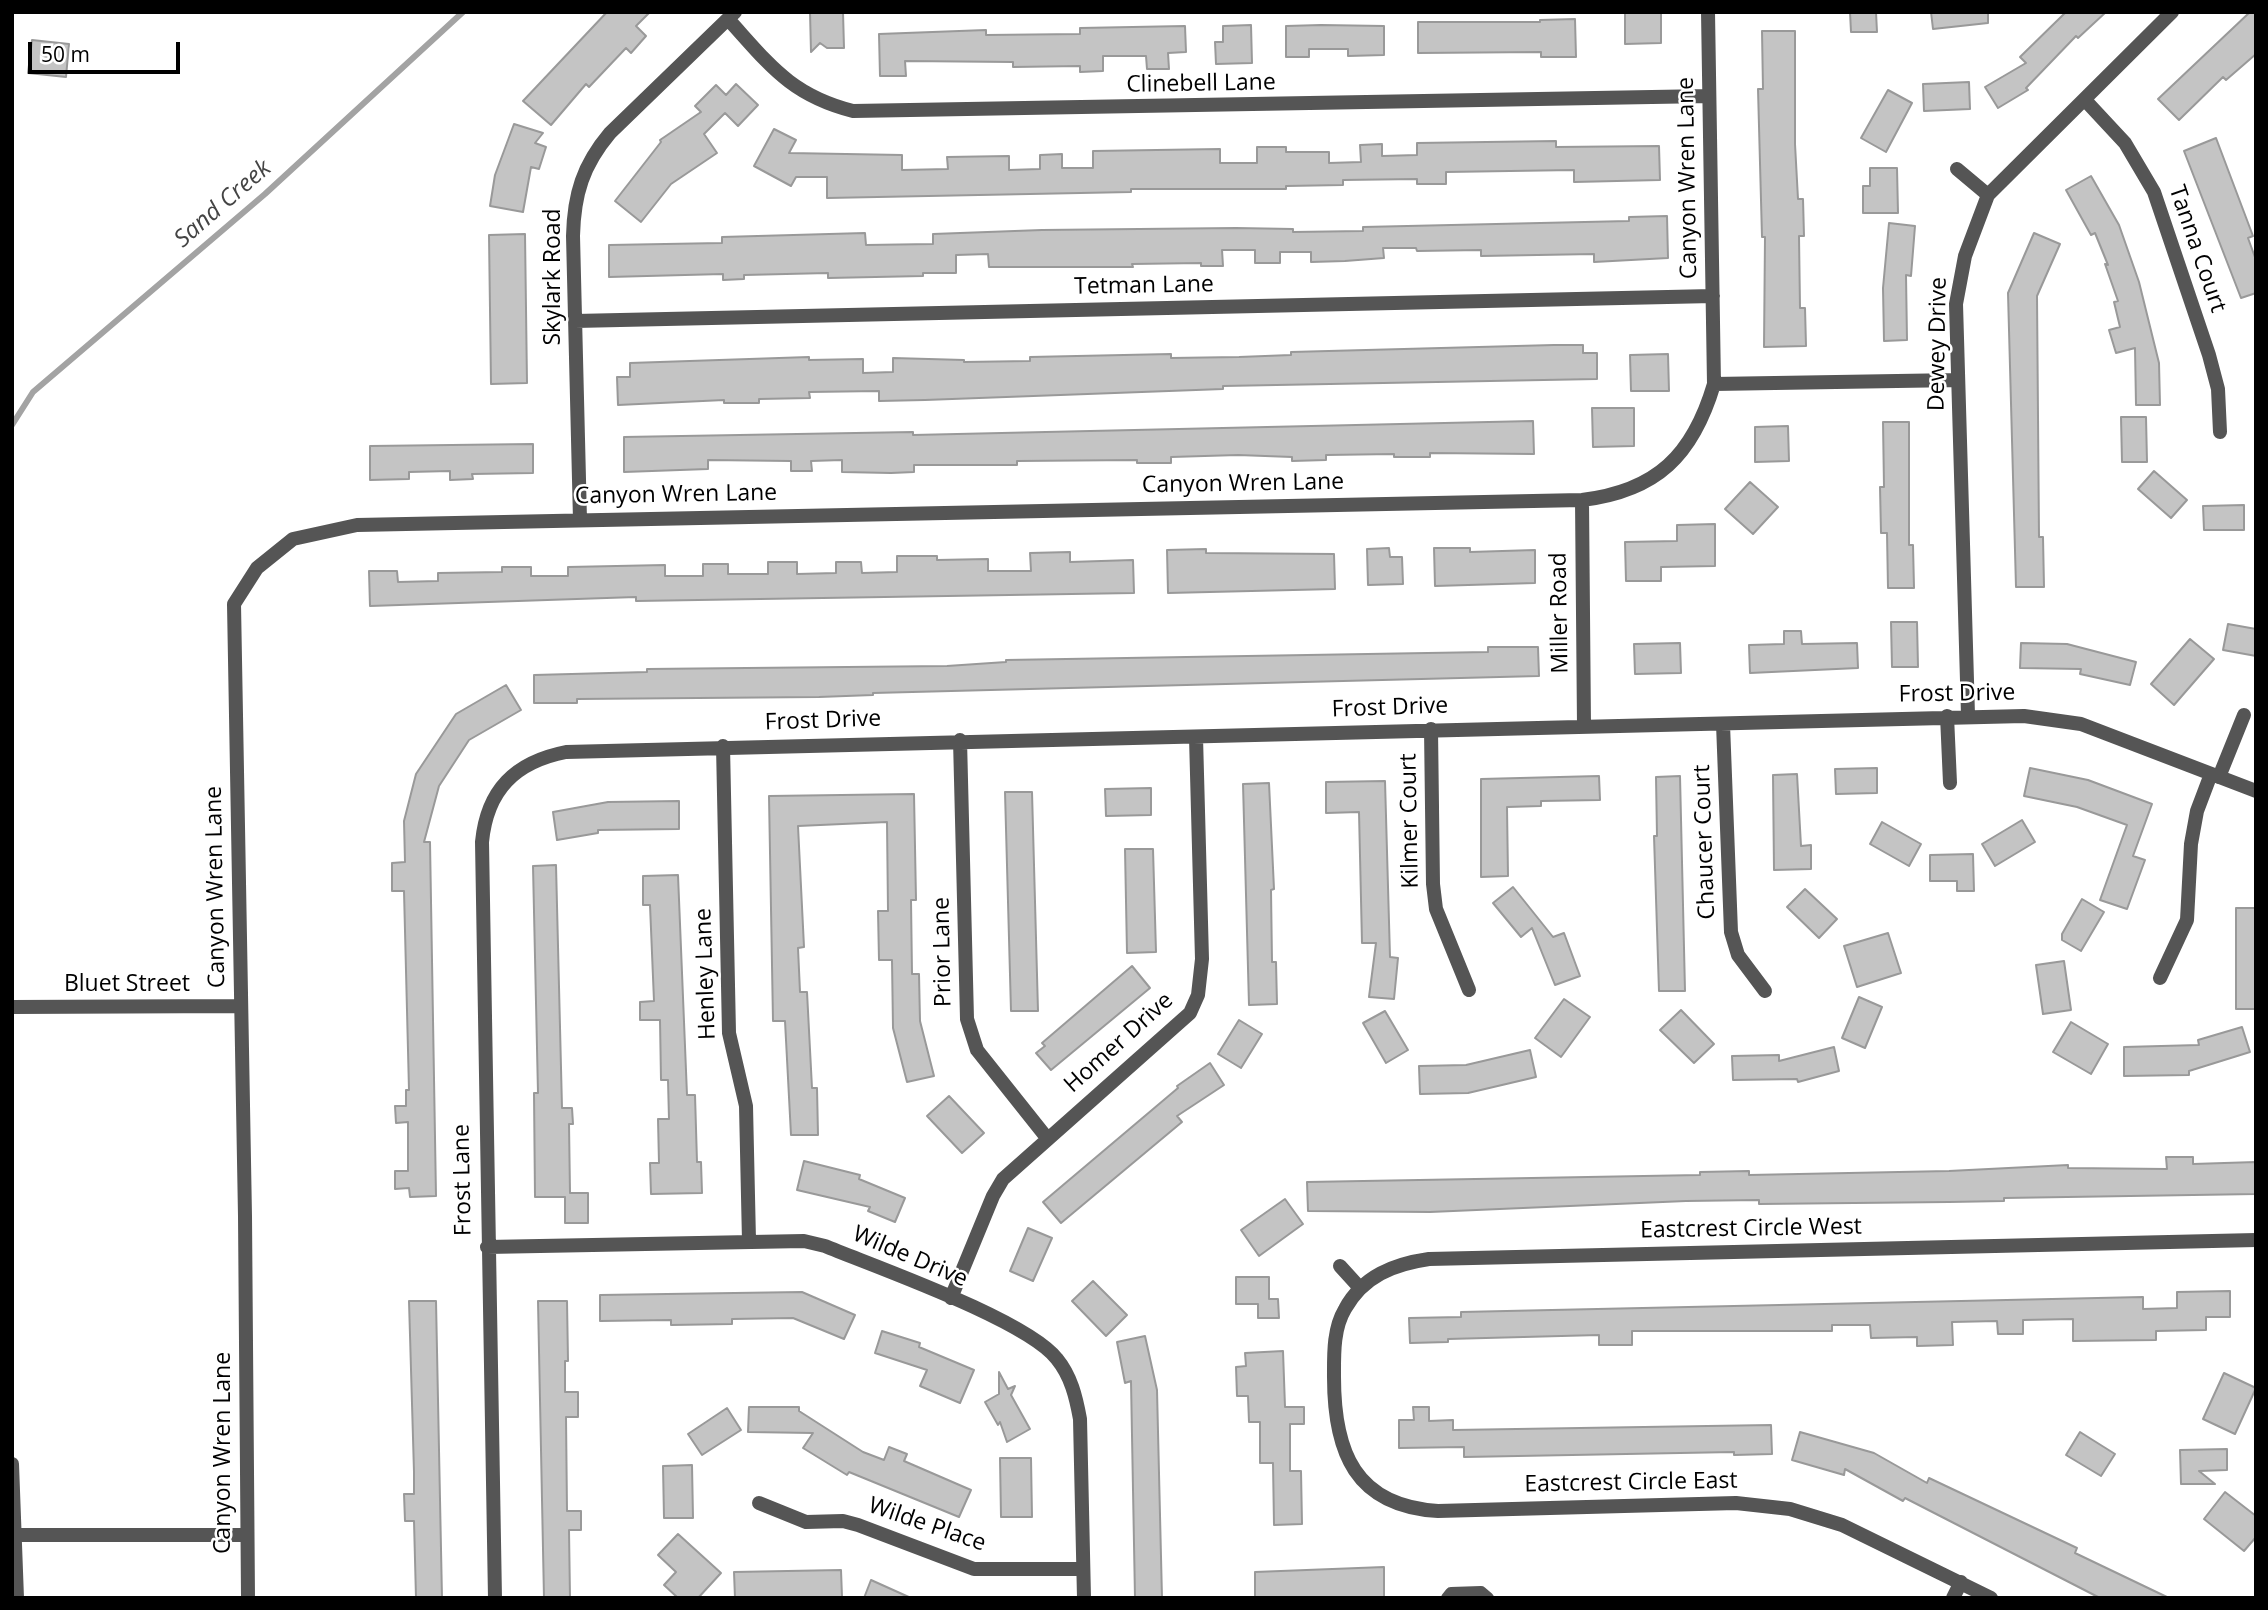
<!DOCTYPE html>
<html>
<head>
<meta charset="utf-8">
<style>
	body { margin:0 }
	#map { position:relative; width:2268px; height:1610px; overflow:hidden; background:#fff; font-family:"Open Sans",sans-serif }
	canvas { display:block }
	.frame { position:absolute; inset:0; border:14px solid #000; pointer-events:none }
	.scale { position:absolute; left:28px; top:42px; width:152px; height:32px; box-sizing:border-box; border:4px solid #000; border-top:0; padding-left:9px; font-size:21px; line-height:24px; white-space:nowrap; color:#000; -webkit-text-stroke:5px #fff; paint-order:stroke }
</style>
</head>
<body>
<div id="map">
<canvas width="2268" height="1610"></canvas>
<div class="frame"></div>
<div class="scale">50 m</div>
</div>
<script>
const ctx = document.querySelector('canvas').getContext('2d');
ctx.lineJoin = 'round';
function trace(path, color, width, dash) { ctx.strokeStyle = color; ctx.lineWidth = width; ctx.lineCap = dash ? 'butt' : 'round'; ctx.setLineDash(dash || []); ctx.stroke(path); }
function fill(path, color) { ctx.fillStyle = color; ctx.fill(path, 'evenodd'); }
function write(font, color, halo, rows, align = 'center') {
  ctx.font = font + ' "Open Sans",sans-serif'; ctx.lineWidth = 5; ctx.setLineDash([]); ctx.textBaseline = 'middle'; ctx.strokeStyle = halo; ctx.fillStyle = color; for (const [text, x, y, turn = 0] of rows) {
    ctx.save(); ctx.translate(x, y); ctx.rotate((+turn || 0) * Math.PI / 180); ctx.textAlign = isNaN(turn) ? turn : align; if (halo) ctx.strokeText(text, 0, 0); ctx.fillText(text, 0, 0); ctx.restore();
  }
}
const stream = new Path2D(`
	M12,425L33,392L265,194L463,12`);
const building = new Path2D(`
	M607,12H650L636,26L646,36L631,53L626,48L589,87L586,84L551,125L523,101Z
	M810,12H843L844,48H827L820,43L811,52Z
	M1625,12H1661V43L1625,44Z
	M1850,12H1876L1877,32H1851Z
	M1931,12H1988V23L1933,29Z
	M2066,12H2106L2078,38L2076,36L2026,88L2028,90L1998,108L1985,87L2026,63L2020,57Z
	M2250,12H2256V54L2226,80L2223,77L2179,120L2158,99Z
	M1575,19L1576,57H1541V52L1418,53V22H1540V20Z
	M1251,25L1252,63L1216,64L1215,42H1223V26Z
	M1321,25L1384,26V55L1348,56V49H1309V57H1286V26Z
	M1185,26L1186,52L1168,53L1169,69H1147L1146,56H1103V71L1080,72V66L1013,67V62L905,61L906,76H880L879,34L986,30V35L1080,34V28Z
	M1762,31H1795V144L1798,199H1803L1804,236H1799L1800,308H1805L1806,346L1764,347L1765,237H1762L1758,89H1763Z
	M32,40L69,44L66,77L28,73Z
	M1969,82L1970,109L1924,111L1923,84Z
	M736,84L758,105L738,126L725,113L704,134L717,153L671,184L641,222L615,201L661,142L660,140L701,112L695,106L716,85L726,95Z
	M1888,90L1912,103L1886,152L1861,138Z
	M514,124L543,133L535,143L546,147L539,169L531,167L523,212L490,206L495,175Z
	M774,129L796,140L789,153L902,155V170L948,169L947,157L1009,156V170L1040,169V155L1062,154V168H1093V151L1220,149V163H1257V147H1286V152H1329V163L1361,162L1360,145L1382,144V156L1417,155V143L1556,141V147L1659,146L1660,180L1574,182V170L1446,172V184H1417V179L1343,180V185L1286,186V189H1131V192L827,198V177H796L791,186L754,166Z
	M2216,138L2253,236L2248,238L2256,260V293L2241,298L2184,151Z
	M1870,168H1897L1898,213H1863V186H1870Z
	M2091,176L2119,225L2139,282L2159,363L2160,405H2136L2135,348L2116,353L2109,330L2120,327L2114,302L2118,301L2105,264L2108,265L2095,233L2091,235L2066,190Z
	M1667,216L1668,258L1594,262V254L1481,256V250L1417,251L1416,248H1383L1384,258L1345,261L1311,262V252H1280V263H1255V250H1222L1223,266H1201V263L1132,264L1133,267H989L988,254L956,255V273H923V276L828,278V273L744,275V279L723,280V274L609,277V245L722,243V237L865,233L866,245L933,244V234L1042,230L1236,228L1293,229V232L1363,231V227L1629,221V217Z
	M1889,223L1915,226L1911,276L1906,275L1907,340L1884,341L1883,288Z
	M2034,233L2060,244L2037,296L2039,537H2043L2044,587H2016L2008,293Z
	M525,234L527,383L491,384L489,235Z
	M1554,345H1583V353H1597V379L1223,386V389L925,400L879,401V391L809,392L810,398L759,399V403H724V400L618,405L617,377H630V363L809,357V360L863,359V373L893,372V358L964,360V362L1030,361V357L1171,354V358L1239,357L1291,355V352Z
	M1668,354L1669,391H1631L1630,355Z
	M1592,408H1634V446L1593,447Z
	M2121,417H2146L2147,462H2122Z
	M1533,421L1534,454L1430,453V457H1394V454L1326,455V460L1292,461V457L1238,455L1171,457V463H1137V460L1017,461V465H914V472L891,473L842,472V460L811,461L812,471H791V461L708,460V469L624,472V437L913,432V435Z
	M1883,422H1909V545H1913L1914,588H1888L1887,533H1881L1880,487H1884Z
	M1788,426L1789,461L1755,462V427Z
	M533,444V473L472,474L473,479L450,480V471L409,472V479L370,480V446Z
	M2154,471L2187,500L2171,518L2138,489Z
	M1750,482L1778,507L1753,534L1725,509Z
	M2244,505V530H2204L2203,506Z
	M1715,524V566L1661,567V581H1626L1625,542L1677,541V525Z
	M1389,548L1390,557H1402L1403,584L1368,585L1367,549Z
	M1434,548H1470V552L1535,550V583L1435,586Z
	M1206,549V553L1334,554L1335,589L1168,593L1167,550Z
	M1070,552V562L1133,560L1134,593L636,601V597L370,606L369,571H397L398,582L438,581V573L502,572V567H531V576H568V567L665,565V576H703V564H728V574H768V562H797V574L836,573V562H861L862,573L897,572V556H937V560L988,559V571H1031L1030,553Z
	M1891,622H1917L1918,667H1892Z
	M2228,624L2256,629V656L2223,650Z
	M1784,631H1801L1802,644L1857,643L1858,668L1750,673L1749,645L1784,644Z
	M2190,639L2214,659L2174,705L2151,684Z
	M1680,643L1681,673L1635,674L1634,644Z
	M2021,643L2067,644L2136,662L2130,685L2080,674L2081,669L2020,668Z
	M1488,647H1538L1539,676L873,693V695L819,697L577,699V703H534V675L647,672V669L947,666L1006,662V660L1488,652Z
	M506,685L521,710L469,740L439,786L424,842H430L436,1196L410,1197L409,1188L395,1189V1171H408V1122L396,1123L395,1106H406V1090H409L404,891H392V863L405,862L404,821L416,774L456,714Z
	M1877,768V793L1836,794L1835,769Z
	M2030,768L2088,780L2152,804L2133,856L2145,860L2127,909L2100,900L2127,825L2077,807L2024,796Z
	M1797,774L1801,846L1811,845V869L1774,870L1773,775Z
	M1599,776L1600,800L1541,801V806L1507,807L1508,876L1481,877V779Z
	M1680,776L1685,991H1659L1654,836H1657L1656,777Z
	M1385,781L1390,957L1398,958L1394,999L1369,997L1376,943H1362L1359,812L1326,813V782Z
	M1269,783L1274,889L1271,890L1272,962H1276L1277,1004L1249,1005L1243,784Z
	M1151,788V815L1106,816L1105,789Z
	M1005,792H1032L1038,1011H1011Z
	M914,794L916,900H911L912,974H919L920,1021L934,1076L907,1082L893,1028L892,960H879L878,911H888L887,822L798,826L804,947L798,948L800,992H807L812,1088H817L818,1135H791L785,1021H773L769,796Z
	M679,801V829L598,830V833L557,840L553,812L608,802Z
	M2022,820L2035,842L1995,866L1982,844Z
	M1882,822L1921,844L1909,866L1870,844Z
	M1125,849H1153L1156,952L1127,953Z
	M1973,854L1974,891H1957V881H1930V855Z
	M556,865L562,1108H572L573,1124H569L570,1193H588V1223H565V1197H535L534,1093H538L533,866Z
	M678,875L687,1095H695L697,1162H701L702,1193L651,1194L650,1163H659L658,1119H669L668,1080H661L660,1020H640V1002L654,1001L650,905H643V876Z
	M1513,887L1553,937L1564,933L1580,976L1555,985L1532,928L1521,937L1493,903Z
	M1805,889L1837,919L1819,938L1787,907Z
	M2082,899L2104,912L2081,951L2062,940V934Z
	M2236,908H2256V1009H2236Z
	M1888,933L1901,973L1857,987L1844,946Z
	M2064,961L2071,1010L2043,1014L2036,965Z
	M1132,966L1150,988L1051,1070L1036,1053L1045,1046L1042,1043Z
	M1859,997L1882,1007L1865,1048L1842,1038Z
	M1564,999L1590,1017L1561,1057L1535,1038Z
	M1681,1010L1714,1044L1694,1063L1660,1030Z
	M1385,1011L1408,1050L1386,1063L1363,1023Z
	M1239,1020L1262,1034L1241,1068L1218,1054Z
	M2071,1022L2108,1044L2091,1074L2053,1052Z
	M2242,1027L2250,1052L2189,1071V1075L2124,1076V1047L2199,1045L2198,1040Z
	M1834,1047L1839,1071L1798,1082L1797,1079L1733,1080L1732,1056L1779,1055V1061Z
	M1530,1050L1536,1077L1468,1093L1420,1094L1419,1066L1466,1065Z
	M1210,1063L1224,1085L1177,1116L1182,1122L1061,1223L1043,1202L1178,1088L1177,1086Z
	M949,1096L984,1133L962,1153L927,1116Z
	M2166,1157H2193V1164L2256,1162V1194L2004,1198V1201L1949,1202L1759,1204V1200L1686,1201L1430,1212L1308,1211L1307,1182L1700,1175V1172L1749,1171V1175L1949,1171L2068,1165V1168L2167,1169Z
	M804,1161L860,1175L859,1179L905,1198L895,1222L868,1211L870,1207L797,1190Z
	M1285,1199L1303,1224L1259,1256L1241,1230Z
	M1028,1228L1052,1238L1033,1281L1010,1271Z
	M1236,1277H1269V1299H1278L1279,1318H1258V1304H1236Z
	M1093,1281L1127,1315L1106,1336L1072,1301Z
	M2230,1291V1317H2206V1330L2156,1331V1340L2073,1341V1319L2023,1320V1334H1998L1997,1321L1952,1322L1953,1345L1917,1346V1337L1871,1338L1870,1325H1832V1331H1632V1345H1599V1335L1448,1339V1342L1410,1343L1409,1318L1461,1317V1312L2143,1297V1309L2177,1308V1292Z
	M802,1292L855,1315L844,1339L793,1318L732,1319V1324L671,1325V1320L600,1321V1295Z
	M409,1301H436L442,1598H416L414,1521H405L404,1494H414V1472Z
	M538,1301H567L568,1361H565V1392H578V1417H566L567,1511H581V1530H569L570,1598H544Z
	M882,1331L920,1343L919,1347L974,1370L960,1403L920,1386L927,1370L875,1353Z
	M1145,1336L1157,1390L1162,1598H1135L1131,1381L1125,1383L1117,1342Z
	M1283,1351L1285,1407H1304V1424H1290V1471H1301L1302,1524L1274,1525L1273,1463H1260V1422H1249L1248,1396H1237L1236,1367L1246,1366L1245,1353Z
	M999,1372L1008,1389L1015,1386L1011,1395L1030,1429L1007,1442L1000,1422L998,1425L985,1402L999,1394Z
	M2224,1373L2256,1388L2235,1434L2203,1419Z
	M749,1407H799V1411L863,1452L884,1460L889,1447L907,1454L904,1461L971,1490L959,1517L849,1472L847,1475L803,1448L813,1433L748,1432Z
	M1413,1407H1429V1421L1453,1420V1430L1771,1425L1772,1454L1734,1455V1452L1464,1457V1447L1399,1448V1420H1414Z
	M727,1408L741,1430L702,1455L688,1434Z
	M1800,1432L1874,1453L1927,1483L1929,1478L2077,1548L2075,1553L2169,1598H2100L1905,1498L1903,1501L1845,1469L1844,1475L1792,1460Z
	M2080,1432L2115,1454L2101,1476L2066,1455Z
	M2227,1449V1470L2199,1471L2215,1484H2181L2180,1450Z
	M1000,1458H1031L1032,1517H1001Z
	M692,1465L693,1518H664L663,1466Z
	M2225,1492L2256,1516V1537L2244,1551L2204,1519Z
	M678,1534L721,1573L698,1598H678L664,1585L676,1572L658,1555Z
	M1384,1567V1598H1255V1572Z
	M841,1570L842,1597L735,1598L734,1572Z
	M871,1580L911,1598H864Z`);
const lane = new Path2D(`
	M1447,1598L1451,1593L1481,1592L1488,1598`);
const street = new Path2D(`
	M728,19C769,64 790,95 853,111L1709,96
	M2085,100L2125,143L2154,192L2209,355L2218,389L2220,432
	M1957,169L1988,195
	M575,321L1713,296
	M1714,384L1958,380
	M1582,500L1584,726
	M580,520L573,236C574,194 583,165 610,133L735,12
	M1968,715L1956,304L1965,256L1988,195L2172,12
	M1947,716L1950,783
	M1723,724L1731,932L1738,955L1765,991
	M1431,729L1433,884L1436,909L1469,990
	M960,740L967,1019L977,1050L1047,1138
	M723,746L729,1033L746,1106L749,1241
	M2219,777L2244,715
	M2160,978L2187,920L2191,844L2197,811L2211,774
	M12,1007L241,1006
	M487,1247L804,1241L825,1246C876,1267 1027,1320 1057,1359C1071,1376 1076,1397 1080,1419L1084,1598
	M1340,1266L1360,1288
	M951,1298L993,1196L1003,1179L1190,1013L1198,995L1202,959L1196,737
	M12,1464L17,1598
	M759,1503L806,1522L843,1521L858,1525L974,1569H1083
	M15,1535H246
	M248,1598L245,1216L234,604L257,568L293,539L357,525L1582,500C1657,491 1693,455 1714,384L1708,12
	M495,1598L482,842C487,790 515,762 566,752L2024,716L2081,724L2256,791
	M1953,1598L1961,1582
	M1991,1598L1842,1525L1790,1509L1736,1503L1438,1511C1355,1506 1334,1452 1334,1377C1334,1355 1333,1329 1345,1309C1363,1276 1394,1264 1429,1259L2256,1240`);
const streetNames = [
	["Clinebell Lane",1201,84,-1],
	["Canyon Wren Lane",1688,178,-91],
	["Tanna Court",2197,249,71],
	["Skylark Road",553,277,-90],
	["Tetman Lane",1144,286,-1],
	["Dewey Drive",1938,344,-89],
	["Canyon Wren Lane",1243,484,-1],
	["Canyon Wren Lane",676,495,-1],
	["Miller Road",1560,613,-91],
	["Frost Drive",1957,694,-1],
	["Frost Drive",1390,708,-2],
	["Frost Drive",823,721,-2],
	["Kilmer Court",1410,821,-91],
	["Chaucer Court",1705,842,-92],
	["Canyon Wren Lane",216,887,-91],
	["Prior Lane",943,952,-91],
	["Henley Lane",706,974,-92],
	["Bluet Street",127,984],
	["Homer Drive",1119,1043,-42],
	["Frost Lane",463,1180,-91],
	["Eastcrest Circle West",1751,1229,-1],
	["Wilde Drive",910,1257,23],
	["Canyon Wren Lane",223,1453,-90],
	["Eastcrest Circle East",1631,1483,-1],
	["Wilde Place",927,1525,19]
];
const waterNames = [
	["Sand Creek",223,204,-41]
];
trace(stream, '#a3a3a3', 6);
fill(building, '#c4c4c4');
trace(building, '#999', 2);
trace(lane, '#555', 12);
trace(street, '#555', 14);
write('23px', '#000', '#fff', streetNames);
write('italic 24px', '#444', '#fff', waterNames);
</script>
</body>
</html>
